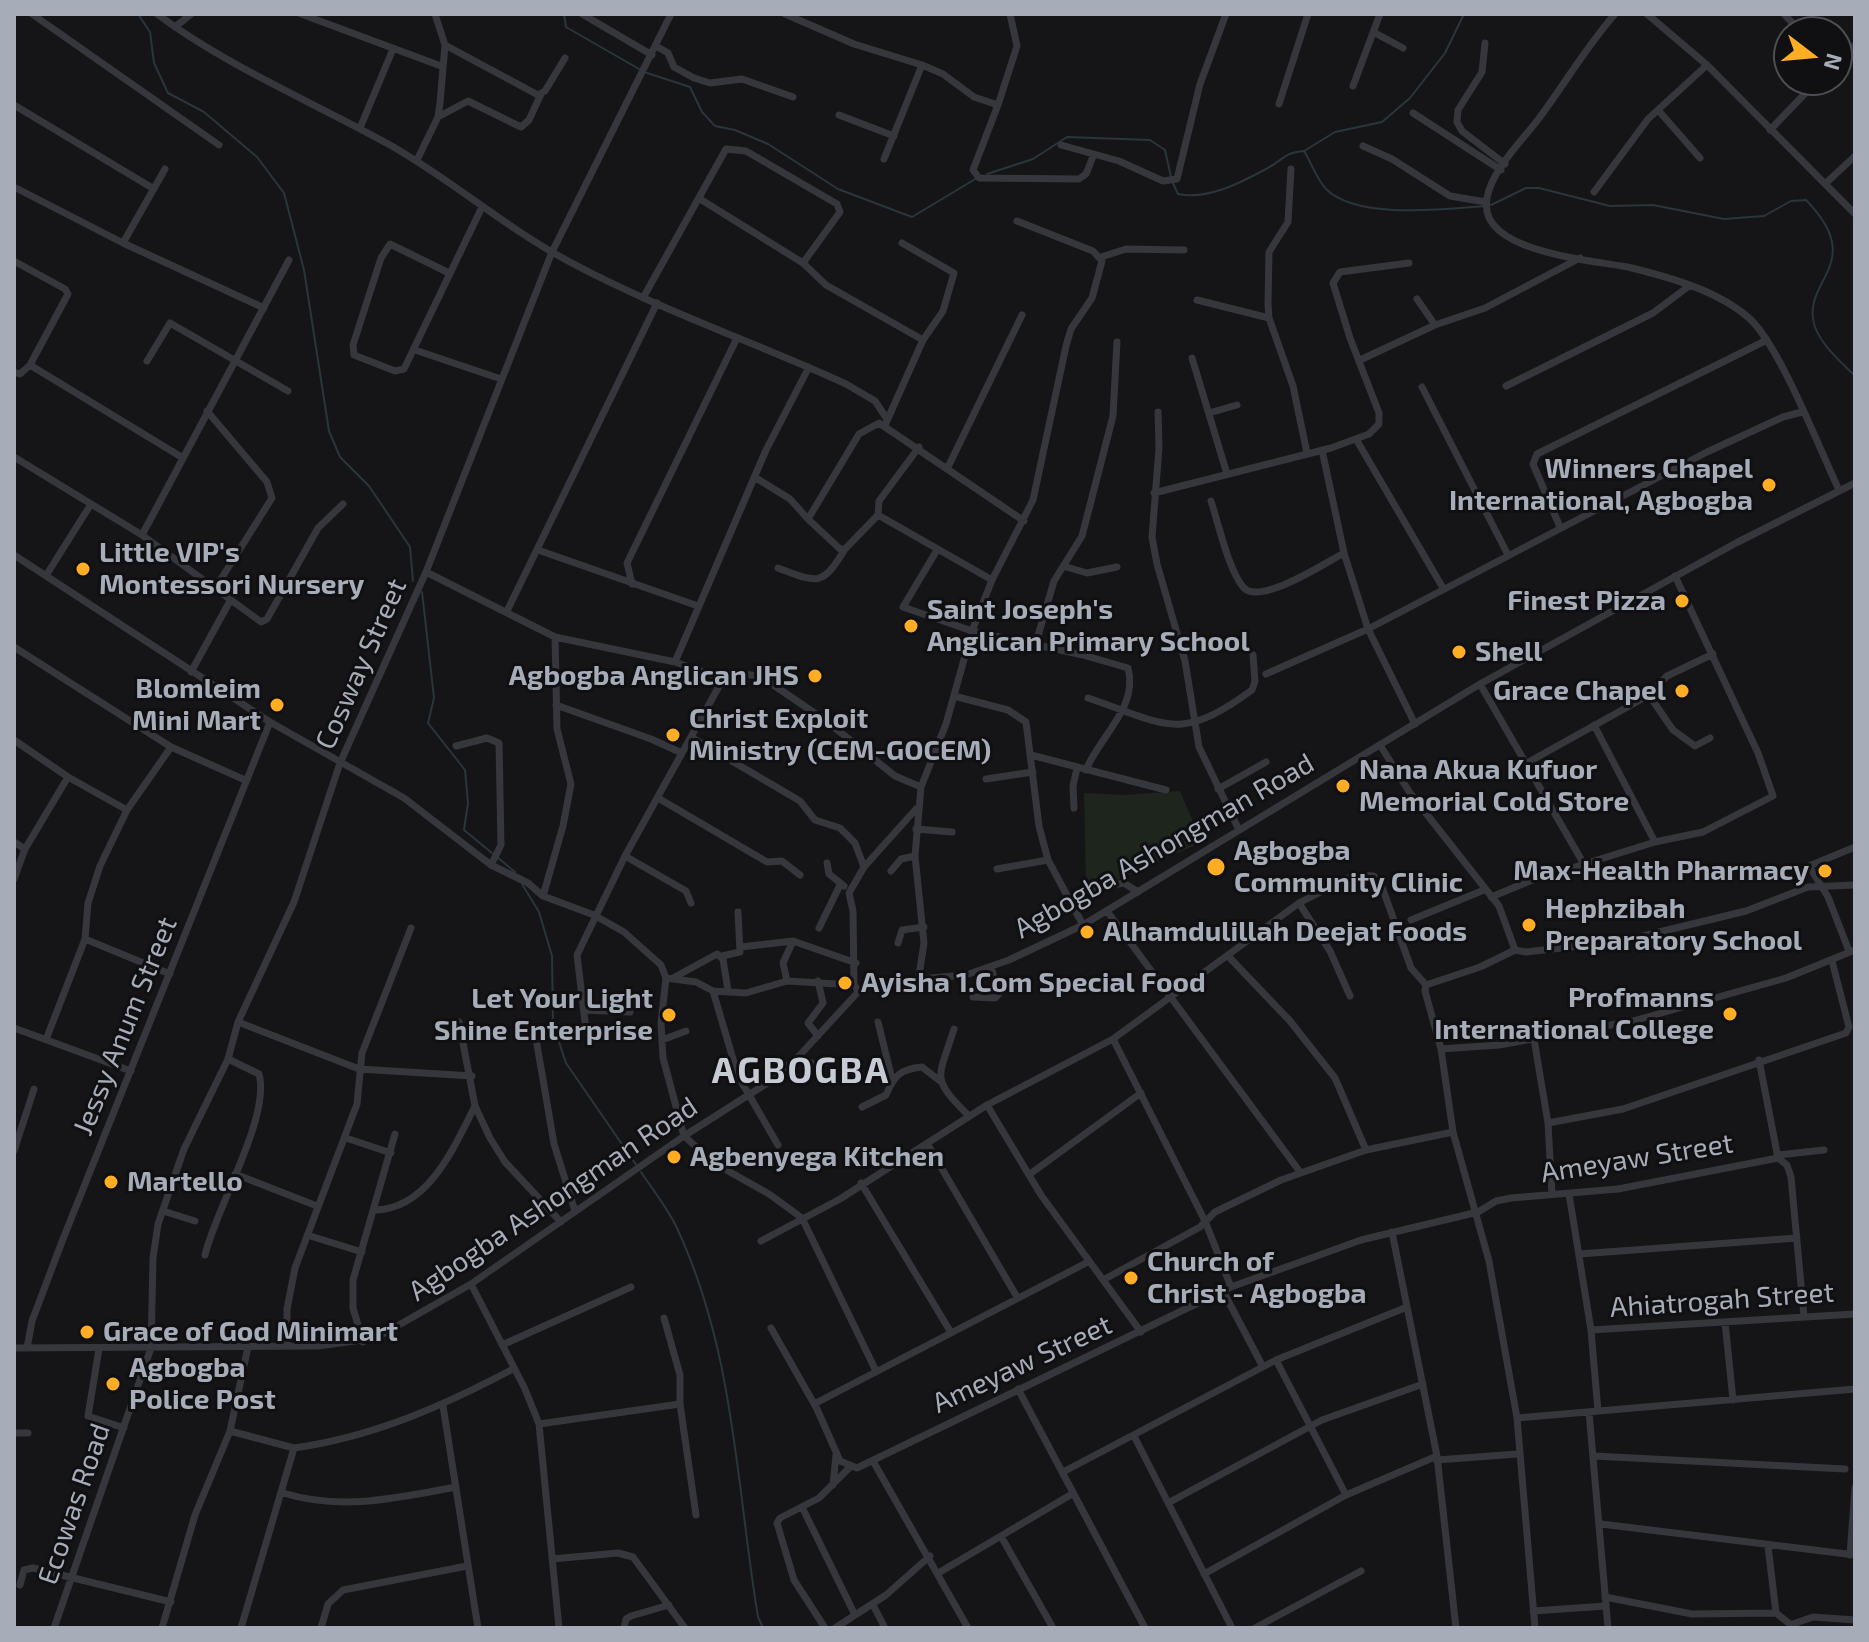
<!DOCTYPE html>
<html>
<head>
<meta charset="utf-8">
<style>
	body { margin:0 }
	#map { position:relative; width:1869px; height:1642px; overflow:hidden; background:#151517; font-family:"Exo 2",sans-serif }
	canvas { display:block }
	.frame { position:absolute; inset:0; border:16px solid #a6acb8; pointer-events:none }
	.north { position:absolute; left:1773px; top:16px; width:80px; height:80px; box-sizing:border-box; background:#101012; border:2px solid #4c4e54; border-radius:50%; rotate:106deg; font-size:22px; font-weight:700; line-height:32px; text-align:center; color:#a6acb8 }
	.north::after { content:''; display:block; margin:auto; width:28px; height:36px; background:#ffad25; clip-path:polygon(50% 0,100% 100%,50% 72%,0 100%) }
</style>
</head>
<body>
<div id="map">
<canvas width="1869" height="1642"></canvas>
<div class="frame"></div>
<div class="north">N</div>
</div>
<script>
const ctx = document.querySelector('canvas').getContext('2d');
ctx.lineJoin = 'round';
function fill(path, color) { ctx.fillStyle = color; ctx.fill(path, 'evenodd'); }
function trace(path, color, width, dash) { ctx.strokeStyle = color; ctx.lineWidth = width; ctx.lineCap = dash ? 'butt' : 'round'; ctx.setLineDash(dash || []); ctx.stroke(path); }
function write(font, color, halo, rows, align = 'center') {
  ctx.font = font + ' "Exo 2",sans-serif'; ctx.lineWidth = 6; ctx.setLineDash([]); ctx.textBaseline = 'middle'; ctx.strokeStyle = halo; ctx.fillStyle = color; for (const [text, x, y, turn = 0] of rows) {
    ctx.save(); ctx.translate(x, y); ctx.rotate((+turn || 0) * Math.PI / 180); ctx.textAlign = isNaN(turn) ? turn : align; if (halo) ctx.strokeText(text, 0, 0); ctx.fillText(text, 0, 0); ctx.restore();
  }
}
const green = new Path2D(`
	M1180,791L1202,842L1113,882L1086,883L1084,793L1124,795Z`);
const stream = new Path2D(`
	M138,14L150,32L154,63L168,93L204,112L257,157L284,193L304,270L329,431L340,457L369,486L410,547L413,581
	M564,14L566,27L639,69
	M644,72L690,87L702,112L715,126L735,130L768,144L838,189L912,217L977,178
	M1304,151L1335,132L1382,122L1410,98L1445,53L1464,14
	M987,174L1033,159L1067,137L1150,140L1165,150L1171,177
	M1173,183L1178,194C1208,200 1240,183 1266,169C1284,160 1282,153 1304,151C1311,162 1317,180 1326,189C1357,220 1445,209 1484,206
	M1491,205L1526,188H1539L1610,206L1653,205L1724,219L1764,216L1791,201L1806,200C1869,265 1799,280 1815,327C1822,346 1841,362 1855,376
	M422,592L434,698L428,723L465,770L468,803L464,830L492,853
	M497,857L515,872
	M522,884L539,912L552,956L553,1024L566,1063L637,1166
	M641,1172C653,1190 668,1209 677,1228C735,1353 736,1484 758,1617L763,1628`);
const minor = new Path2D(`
	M32,14L219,145
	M157,14C228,67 313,102 390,145C452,180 506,228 568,261C657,309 754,342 846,384L875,401L887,419
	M301,14L441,66
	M582,14L652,55
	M785,14L854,44L922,65L943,74L974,97L998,105L973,170L979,178L1079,179L1086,174L1094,154
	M1615,14C1586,47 1566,82 1540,117C1523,140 1492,169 1487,198C1476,254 1597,260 1632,268C1672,278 1718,291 1749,318C1780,346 1819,448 1839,490
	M1647,14L1707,65L1855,214
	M1784,14L1801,32
	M175,27L191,14
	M1375,33L1403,48
	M1485,43L1482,72L1458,110L1457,122L1462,131L1505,164
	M445,45L538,95L545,91L565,58
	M656,46L668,53L674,67L694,78L710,83L742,79L793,97
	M1837,62L1855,45
	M1353,86L1380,14
	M1279,104L1308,14
	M14,105L154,189
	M998,105L1017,46L1010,14
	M1658,110L1700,158
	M1413,113L1501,170
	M839,115L894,136
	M438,117L468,101L521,127L529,120L541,94
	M360,128L393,49
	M1770,130L1818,80
	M1061,145L1119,161L1163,181L1177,179L1200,84L1226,14
	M1363,146L1392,159L1450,196L1486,202
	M884,159L922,65
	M417,160L438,117L440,103L445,45L435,14
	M1291,169L1288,222L1269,252L1268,304L1269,318L1293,386L1307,453
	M1826,183L1855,156
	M14,187L123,243L264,308
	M1594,192L1648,119L1707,65
	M700,199L803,263L826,285L923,340
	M123,243L165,169
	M1101,257L1126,249L1184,250
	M14,261L65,289L68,294L30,365L20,374L14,372
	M449,273L390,244L381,258L353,345L354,355L395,371L404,369L482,207
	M643,298L726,149L746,151L837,204L840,212L803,263
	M1417,299L1435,325
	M1197,300L1269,318
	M415,350L501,379
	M1192,358L1227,474
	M1360,360L1435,325L1485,308L1580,258
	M147,361L170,323L288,391
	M30,365L183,458
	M1506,386L1653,313L1689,286
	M1422,387L1507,553
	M207,411L267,482L272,498L216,587
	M1158,412L1159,448L1152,537L1157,564L1185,661L1199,747L1239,830
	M1209,413L1237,405
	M886,423L923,340L943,311L954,273L902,243
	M1356,439L1443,588
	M919,447L879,501L878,515L992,580
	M1322,450L1344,553L1368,629L1415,724
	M14,457L142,535L261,622L267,619L318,528L343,504
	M948,467L1022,315
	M756,478L790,499L808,519L859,434L879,423L1024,521
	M1154,493L1331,448L1369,434L1379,424V413L1350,338L1333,283L1340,272L1409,263
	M1211,501C1218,522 1229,572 1244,588C1261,605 1325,563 1344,553
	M808,519L840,549H845L878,515
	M1560,527L1533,464L1537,454L1767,340
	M142,535L289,260
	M538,550L698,606
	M937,550L903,607L972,631L1083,655L1128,668C1139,707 1099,737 1086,770
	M14,555L270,722L404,798L491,865L528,883L543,896L594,915L624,932L661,965L666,978L661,1023L663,1058L684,1136L714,1163L769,1194L802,1218L876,1371
	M1063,566L1087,573L1117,567
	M778,568C818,583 822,587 845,549
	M426,572L555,637L675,662L723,679L742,674L760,676L825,720L895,776L921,787
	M47,574L91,504
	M632,584L627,563L737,338
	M507,611L657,303
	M1035,646L1054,581L1082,536L1113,416L1117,342
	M14,647L171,747L245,780
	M675,662L766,450L809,367
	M191,672L230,601
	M1266,674L1368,629L1707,452L1783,417L1802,412
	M1480,684L1585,866
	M1649,695L1673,730L1695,746L1710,738
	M954,696L1008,710L1026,722L1039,826L1048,860L1083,925
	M1088,698C1166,724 1178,744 1252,690L1255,681L1253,655
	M556,705L651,739L682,753
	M1594,725L1655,842
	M691,737L800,801L815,820L840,828L855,843L864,867
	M14,740L68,777L127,810
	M1380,745L1410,793L1499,906L1515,950
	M456,746L487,738L499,743L501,845L491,865
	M1031,755L1166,790
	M1525,764L1649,695L1667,676L1713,654
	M986,779L1033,772
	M1218,789L1266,762
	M658,798L767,862L782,861L800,875
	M1074,808L1073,786L1077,768
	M916,829L952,832
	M14,842L25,849
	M625,856L686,891L691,903
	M827,863L829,874L844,886
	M997,869L1048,860
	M891,871L901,859L915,856
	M14,879L25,849L68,777
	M1091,889L1124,883L1138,892
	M543,896L563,826L571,784L557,729L555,637
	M1491,897L1530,881L1655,842L1703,832L1773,796L1758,753L1675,576
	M1299,903L1330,951L1350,996
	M1107,911L1300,1172
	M1411,920L1484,890
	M819,928L840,885
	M85,939L170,974
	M898,943L902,930L924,927
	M741,947L793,941
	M1515,950L1526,952L1622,941L1746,911L1808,887L1855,885
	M1849,951L1828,897L1809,866L1855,847
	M722,956L740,952L738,912
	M1228,956L1290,1021L1335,1078L1366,1150
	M666,978L696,982L713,991L746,993L787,981L854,985
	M673,978L717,954L723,959L728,991
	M787,981L783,963L793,941L856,963
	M918,982L924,943L915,856L921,787L946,724L972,631L992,580L1033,500L1066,346L1071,329L1092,298L1102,261L1093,251L1017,221
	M1426,985L1480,967L1515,950
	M713,991L738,1076L778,1145
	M859,991L854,985L853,911L849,893L864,867L916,809
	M973,997L995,998L999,994L991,967
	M584,1010L630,1012
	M238,1022L359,1069L472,1076
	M459,1022L475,1106L490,1138L505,1162L561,1222
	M878,1022L892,1079
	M14,1028L131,1071
	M954,1029C938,1080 930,1077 969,1116
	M586,1030L577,955L625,856L723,679
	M535,1033L554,1144L575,1211
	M818,1036L808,1023L823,1003L818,981
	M47,1037L85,939L88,903L100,866L127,810L171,747
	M1113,1039L1205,1221L1231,1287
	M1534,1039L1548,1123L1552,1194
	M662,1040L686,1031
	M1441,1049L1499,1045L1633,1021L1786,978L1855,950
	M799,1056L815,1065L834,1060
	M1759,1060L1778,1158L1787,1165L1791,1177L1804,1317
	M987,1105L1041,1195L1141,1332
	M862,1107L886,1095C894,1076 900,1069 922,1067L940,1081
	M1548,1123L1623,1109L1846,1033L1849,1027L1832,961
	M346,1138L391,1153
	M928,1145L1017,1297
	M14,1151L34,1089
	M1778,1155L1824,1150
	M235,1174L317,1206
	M1030,1174L1141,1093
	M861,1183L950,1331
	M1569,1194L1591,1330L1598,1411
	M376,1210C429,1208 454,1147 475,1106
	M163,1211L195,1221
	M1392,1232L1437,1456L1456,1628
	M307,1235L362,1252
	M761,1241L840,1199L987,1105L1113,1039L1299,903L1354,875L1374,876L1382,887L1411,968L1426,985L1425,991L1441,1049L1453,1132L1489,1261L1517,1418L1535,1628
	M1579,1254L1797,1238
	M205,1255C216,1208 271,1116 259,1074L228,1059
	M1103,1280L1200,1227L1215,1212L1281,1180L1366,1150L1453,1132
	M471,1284L525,1389L539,1424L559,1628
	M1223,1291L1263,1367
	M664,1318L680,1375V1404L696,1515
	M1725,1322L1733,1400
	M771,1328L817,1409L840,1461L857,1468L1231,1287L1361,1240L1478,1212L1496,1201L1511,1198L1618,1189L1778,1158
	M1591,1330L1855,1314
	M363,1342L353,1308V1280L395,1134
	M502,1345L631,1287
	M287,1346V1309L295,1268L357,1104L362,1053L411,928
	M14,1348L318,1346L376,1338L471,1284L684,1136L769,1082L799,1056L859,991L872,983L966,975L1009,960L1083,925L1480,684L1736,543L1855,483
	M27,1348L32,1321L63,1239L270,722
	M99,1349L88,1416L124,1428
	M1276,1360L1346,1495
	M1018,1389L1145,1628
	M814,1404L1088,1262
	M443,1406L478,1628
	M1589,1412L1608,1628
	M1517,1418L1855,1389
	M539,1424L680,1404
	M230,1431L294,1448L241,1628
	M14,1433H28
	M1134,1436L1232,1628
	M294,1448C373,1437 443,1406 513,1369
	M1594,1456L1845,1469
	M1437,1460L1517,1454
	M873,1461L968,1628
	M1063,1472L1276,1360L1407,1307
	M833,1485L836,1455
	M283,1493C342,1511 396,1498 456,1487
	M1168,1503L1322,1420L1423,1384
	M802,1507L855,1615
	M1601,1524L1855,1555
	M1002,1538L1053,1628
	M1768,1546L1776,1613
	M1850,1555L1855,1488
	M552,1559L618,1553L633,1557L685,1628
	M940,1572L1072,1494
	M1204,1574L1346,1495L1437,1456
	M20,1585L24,1570L33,1568L171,1602
	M1605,1597L1692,1614L1776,1613L1795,1628
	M873,1605L885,1628
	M1533,1611L1606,1606
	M1793,1624L1813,1617L1855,1620
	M54,1628L151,1348L153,1258L158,1224L184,1149L228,1059L238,1022L294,902L340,763L426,572L552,252L671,14
	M162,1628L195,1515L230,1431L248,1347
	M321,1628L328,1604L343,1590L467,1566
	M624,1628L626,1619L631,1616L669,1605
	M825,1628L794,1580L777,1523L780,1518L819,1498L850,1467
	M835,1628L886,1595L930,1556
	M1255,1628L1361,1571`);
const markers = [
	[1769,485,8,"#ffad25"],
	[83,569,8,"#ffad25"],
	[1682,601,8,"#ffad25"],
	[911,626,8,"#ffad25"],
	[1459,652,8,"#ffad25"],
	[815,676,8,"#ffad25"],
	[1682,691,8,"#ffad25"],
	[277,705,8,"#ffad25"],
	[673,735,8,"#ffad25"],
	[1343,786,8,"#ffad25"],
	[1216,867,10,"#ffad25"],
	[1825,871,8,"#ffad25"],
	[1529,925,8,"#ffad25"],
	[1087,932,8,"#ffad25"],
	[845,983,8,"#ffad25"],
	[1730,1014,8,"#ffad25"],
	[669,1015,8,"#ffad25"],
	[674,1157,8,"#ffad25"],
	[111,1182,8,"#ffad25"],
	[1131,1278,8,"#ffad25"],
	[87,1332,8,"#ffad25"],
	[113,1384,8,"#ffad25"]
];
const poiNames = [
	["Winners Chapel",1753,469,"right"],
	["International, Agbogba",1753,501,"right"],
	["Little VIP's",99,553],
	["Montessori Nursery",99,585],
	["Finest Pizza",1666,601,"right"],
	["Saint Joseph's",927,610],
	["Anglican Primary School",927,642],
	["Shell",1475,652],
	["Agbogba Anglican JHS",799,676,"right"],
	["Blomleim",261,689,"right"],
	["Mini Mart",261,721,"right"],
	["Grace Chapel",1666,691,"right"],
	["Christ Exploit",689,719],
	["Ministry (CEM-GOCEM)",689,751],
	["Nana Akua Kufuor",1359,770],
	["Memorial Cold Store",1359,802],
	["Agbogba",1234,851],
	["Community Clinic",1234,883],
	["Max-Health Pharmacy",1809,871,"right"],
	["Hephzibah",1545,909],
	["Preparatory School",1545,941],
	["Alhamdulillah Deejat Foods",1103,932],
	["Ayisha 1.Com Special Food",861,983],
	["Profmanns",1714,998,"right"],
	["International College",1714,1030,"right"],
	["Let Your Light",653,999,"right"],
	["Shine Enterprise",653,1031,"right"],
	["Agbenyega Kitchen",690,1157],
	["Martello",127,1182],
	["Church of",1147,1262],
	["Christ - Agbogba",1147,1294],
	["Grace of God Minimart",103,1332],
	["Agbogba",129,1368],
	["Police Post",129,1400]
];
const streetNames = [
	["Cosway Street",361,664,-66],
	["Agbogba Ashongman Road",1164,846,-30],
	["Jessy Anum Street",125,1026,-68],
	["Ameyaw Street",1637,1158,-9],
	["Agbogba Ashongman Road",553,1199,-34],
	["Ahiatrogah Street",1722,1300,-4],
	["Ameyaw Street",1022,1364,-25],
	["Ecowas Road",74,1504,-71]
];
const districtNames = [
	["AGBOGBA",801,1071]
];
fill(green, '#1d251d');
trace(stream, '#2a353c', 2);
trace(minor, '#36373c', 7);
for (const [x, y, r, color] of markers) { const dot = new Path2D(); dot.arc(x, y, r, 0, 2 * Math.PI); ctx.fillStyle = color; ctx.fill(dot); trace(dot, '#101012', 3); }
write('bold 28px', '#a6acb8', '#101012', poiNames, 'left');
write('28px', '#a6acb8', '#101012', streetNames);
ctx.letterSpacing = '2px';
write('bold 36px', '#c7cbd4', '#101012', districtNames);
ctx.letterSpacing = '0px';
</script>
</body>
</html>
